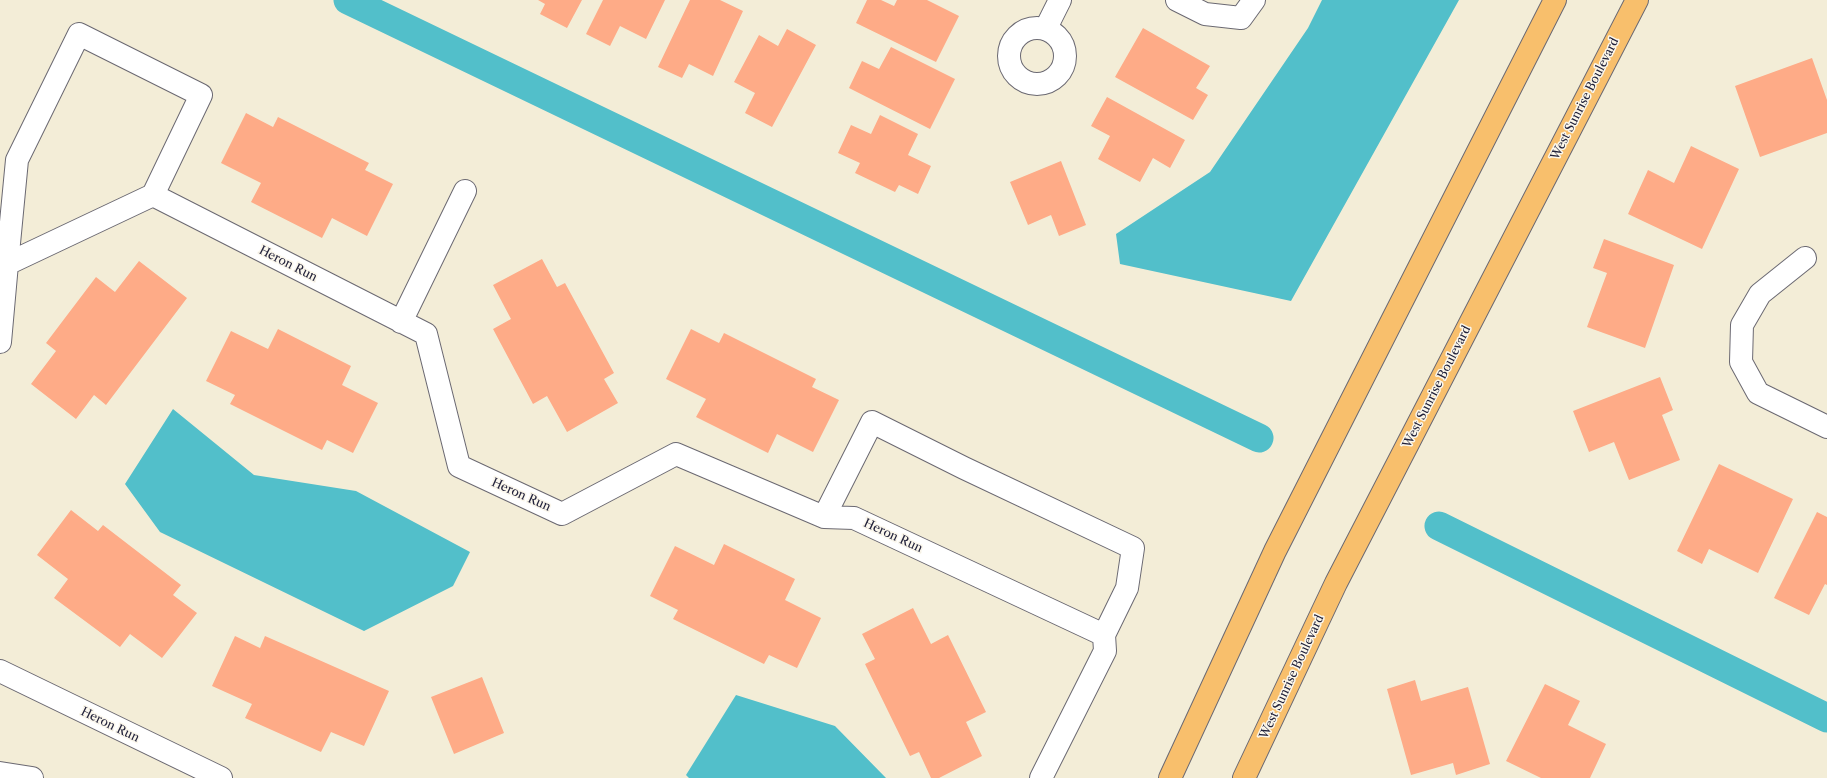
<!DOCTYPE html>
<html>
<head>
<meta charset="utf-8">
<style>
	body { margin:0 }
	canvas { display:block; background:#f3edd7 }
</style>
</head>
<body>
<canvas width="1827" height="778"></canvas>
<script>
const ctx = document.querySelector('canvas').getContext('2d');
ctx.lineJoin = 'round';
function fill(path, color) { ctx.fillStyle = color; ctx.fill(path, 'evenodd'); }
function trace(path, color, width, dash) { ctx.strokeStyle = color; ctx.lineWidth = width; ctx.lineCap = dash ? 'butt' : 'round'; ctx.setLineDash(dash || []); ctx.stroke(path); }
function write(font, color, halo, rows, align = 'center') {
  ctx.font = font + ' "Libre Caslon Text",serif'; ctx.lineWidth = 3; ctx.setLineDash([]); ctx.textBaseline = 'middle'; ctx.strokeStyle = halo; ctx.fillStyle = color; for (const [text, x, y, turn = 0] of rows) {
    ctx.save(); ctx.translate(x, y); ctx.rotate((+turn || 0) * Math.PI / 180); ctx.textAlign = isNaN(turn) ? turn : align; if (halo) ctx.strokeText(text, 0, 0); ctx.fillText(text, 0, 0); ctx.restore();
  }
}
const water = new Path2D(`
	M1322,0H1459L1291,301L1120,264L1116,234L1210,172L1308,28Z
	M173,409L254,475L356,491L470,552L453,586L364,631L160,532L125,484Z
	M736,695L835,726L886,778H689L686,775Z`);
const canal = new Path2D(`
	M348,0L1259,438
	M1439,526L1827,718`);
const building = new Path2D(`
	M538,0H582L567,28L540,14L545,4Z
	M603,0H665L646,39L620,26L610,46L586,34Z
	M690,0H720L743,11L713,76L689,64L682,78L658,67Z
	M867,0H881L894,6L897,0H927L959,16L936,62L856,23Z
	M1143,28L1210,66L1196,88L1208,95L1193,120L1115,77Z
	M787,29L816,45L772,127L745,113L755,93L734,82L759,35L778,46Z
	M891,47L955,79L930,129L849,88L862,61L879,69Z
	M1812,58L1827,100V133L1760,157L1735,86Z
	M1107,97L1185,140L1170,168L1153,158L1140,182L1098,159L1110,136L1091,126Z
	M246,113L273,127L278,117L369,163L365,170L393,184L367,236L332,218L322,238L251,202L261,183L221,163Z
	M880,115L918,134L908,155L931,166L918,194L899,185L895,192L855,173L860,163L838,153L851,125L871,134Z
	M1691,146L1739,169L1702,249L1628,214L1648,170L1674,183Z
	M1061,161L1086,225L1059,236L1051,215L1028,225L1010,182Z
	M1604,239L1674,265L1645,348L1587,327L1607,273L1593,268Z
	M542,259L557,287L565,283L614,373L604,379L618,403L567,432L547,396L533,404L493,329L511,319L493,285Z
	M139,261L187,298L106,405L94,395L76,419L31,384L56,351L46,343L96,277L115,292Z
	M278,329L351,366L342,385L378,403L353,453L327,440L322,450L230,404L235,395L206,381L231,331L268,349Z
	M691,329L719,343L724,333L816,379L812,387L839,400L813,452L777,434L768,453L696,417L706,399L666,379Z
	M1660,377L1673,410L1662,415L1680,460L1629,480L1614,442L1589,452L1573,411Z
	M1719,464L1793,499L1758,573L1709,549L1702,564L1677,551Z
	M71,510L98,531L103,525L181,585L173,595L197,613L162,658L130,634L120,647L54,598L68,579L37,555Z
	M1817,512L1827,517V585L1825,584L1809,615L1774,598Z
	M724,544L795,579L785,600L821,618L797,668L769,655L764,664L673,619L678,610L650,596L675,546L714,565Z
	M913,608L931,644L948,635L986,712L966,722L982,756L939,778H931L919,752L910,756L865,664L875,659L862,634Z
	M235,636L260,648L265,636L389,691L364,746L331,732L321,752L245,718L252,704L212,686Z
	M482,677L504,733L454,754L431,697Z
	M1415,680L1421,701L1468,687L1490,764L1456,775L1453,763L1411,775L1387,689Z
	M1545,684L1580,701L1568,725L1606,744L1590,778H1541L1506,761Z`);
const minor = new Path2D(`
	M1177,0L1205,14L1241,18L1254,0
	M1009 56a28 28 0 1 1 56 0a28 28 0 1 1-56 0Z
	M1046,28L1060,0
	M153,195L426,334L459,466L562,514L676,454L824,517L854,518L1104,635
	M1805,258L1760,294L1742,325L1741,362L1758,393L1827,427
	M7,264L17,160L79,34L201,95L153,195
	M401,322L465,191
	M0,342L7,264L153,195
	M824,517L872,422L964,468L1133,548L1127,588L1104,635L1105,651L1041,778
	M0,671L221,778
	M0,773L32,778`);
const highway = new Path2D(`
	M1170,778L1275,551L1555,0
	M1244,778L1336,583L1637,0`);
const streetNames = [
	["West Sunrise Boulevard",1585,99,-63],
	["Heron Run",288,264,27],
	["West Sunrise Boulevard",1437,387,-63],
	["Heron Run",521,495,24],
	["Heron Run",893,536,25],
	["West Sunrise Boulevard",1292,677,-65],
	["Heron Run",110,725,26]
];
fill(water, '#52bfca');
trace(canal, '#52bfca', 29);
fill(building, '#feab87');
trace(minor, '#6b6972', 24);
trace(highway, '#6b6972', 24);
trace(minor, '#fff', 22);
trace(highway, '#f8bf6c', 22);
write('12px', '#22223b', '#fbf7ec', streetNames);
</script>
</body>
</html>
